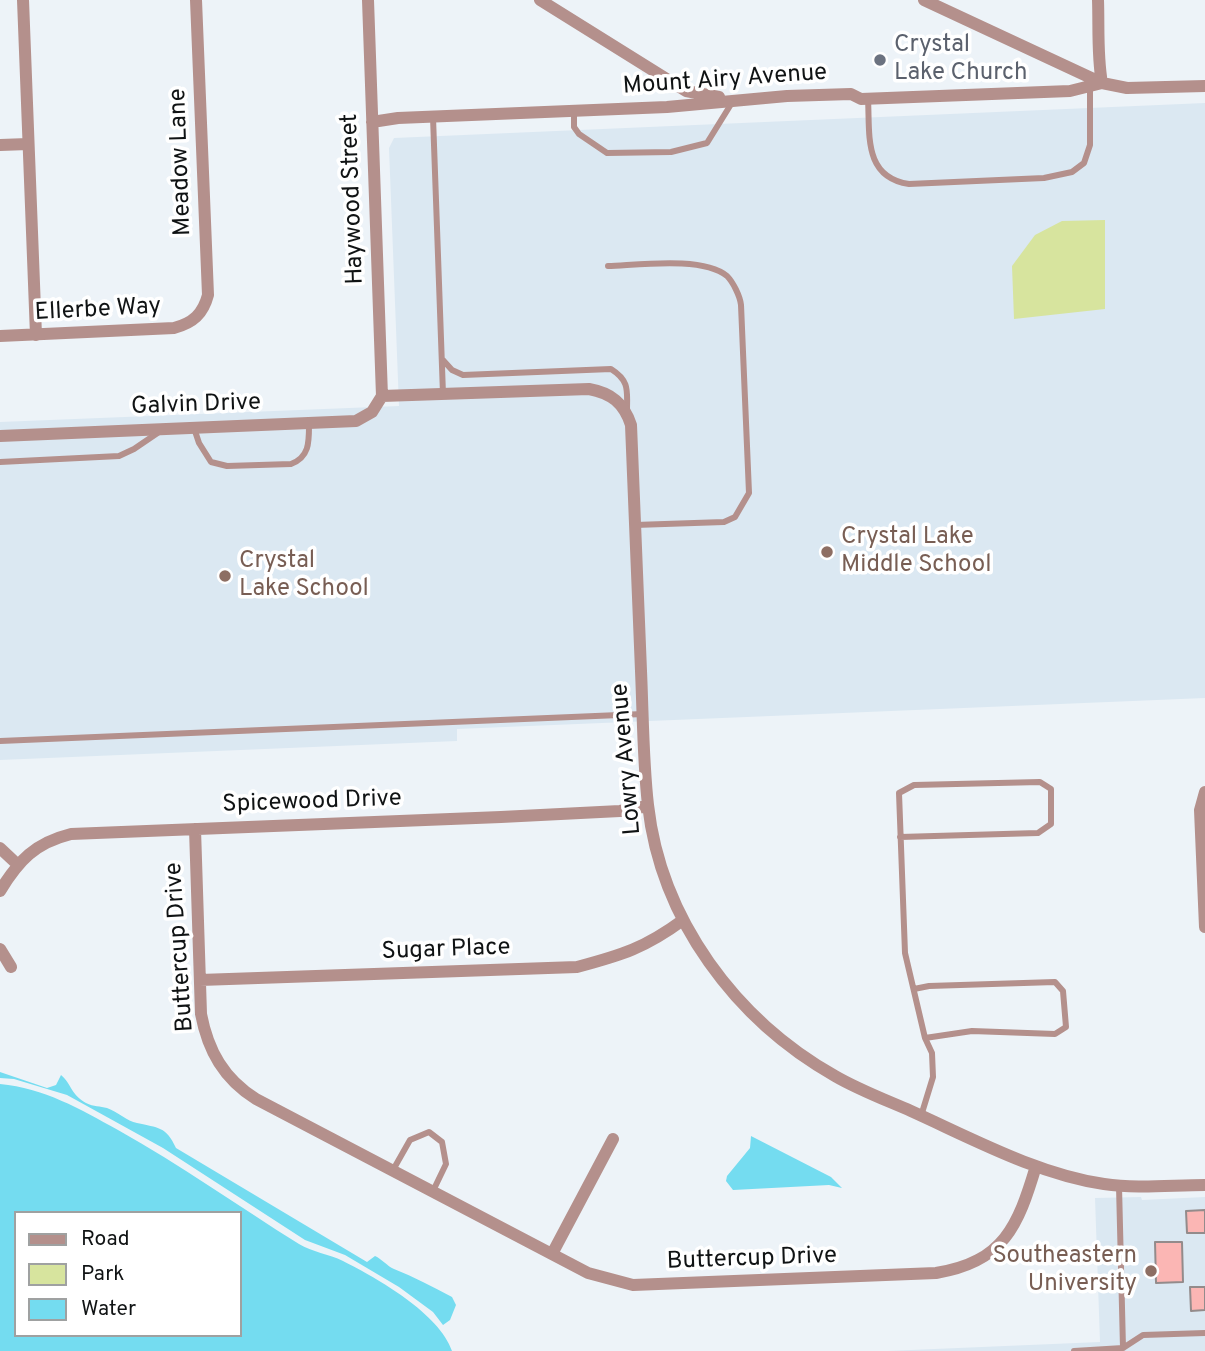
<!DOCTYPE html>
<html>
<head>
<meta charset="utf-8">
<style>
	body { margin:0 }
	#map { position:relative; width:1205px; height:1351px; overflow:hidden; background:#edf3f8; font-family:Overpass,sans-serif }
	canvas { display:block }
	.legend { position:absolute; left:14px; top:1211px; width:228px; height:126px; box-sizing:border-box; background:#fff; border:2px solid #9fa1a1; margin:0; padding:9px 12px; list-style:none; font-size:21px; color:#101314 }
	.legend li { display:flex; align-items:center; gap:14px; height:35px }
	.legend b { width:35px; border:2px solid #9fa1a1 }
</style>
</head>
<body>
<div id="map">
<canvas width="1205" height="1351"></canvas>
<ul class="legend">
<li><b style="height:9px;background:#b4908c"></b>Road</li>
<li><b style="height:19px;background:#d7e49e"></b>Park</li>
<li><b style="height:19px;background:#74dcf0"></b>Water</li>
</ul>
</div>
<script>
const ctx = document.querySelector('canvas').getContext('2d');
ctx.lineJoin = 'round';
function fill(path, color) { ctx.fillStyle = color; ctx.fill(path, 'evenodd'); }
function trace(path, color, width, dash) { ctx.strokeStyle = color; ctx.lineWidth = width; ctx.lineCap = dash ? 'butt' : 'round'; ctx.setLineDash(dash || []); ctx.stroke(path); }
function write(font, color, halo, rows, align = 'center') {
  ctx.font = font + ' Overpass,sans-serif'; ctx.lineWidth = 7; ctx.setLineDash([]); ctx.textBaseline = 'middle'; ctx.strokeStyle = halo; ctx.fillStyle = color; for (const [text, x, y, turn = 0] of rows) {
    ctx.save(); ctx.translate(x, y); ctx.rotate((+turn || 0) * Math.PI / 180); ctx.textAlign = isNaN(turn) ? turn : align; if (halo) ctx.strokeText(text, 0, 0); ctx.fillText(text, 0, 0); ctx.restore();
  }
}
const built = new Path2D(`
	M1205,103V698L457,729V741L0,760V422L399,406L389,148L394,138Z
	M1141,1197L1142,1200L1205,1197V1351H887L1100,1342L1095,1198Z`);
const green = new Path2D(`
	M1105,220V309L1014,319L1012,266L1035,235L1062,221Z`);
const water = new Path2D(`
	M0,1072L47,1088L56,1085L61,1075C72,1084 70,1094 86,1103C94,1107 100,1106 107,1108C118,1112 127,1121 137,1123C158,1128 166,1126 176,1148L367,1262L375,1256C382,1259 387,1266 394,1269C414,1277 433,1287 452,1297L456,1305L450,1320L443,1325L433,1312L399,1287L345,1255L305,1240L163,1148L67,1095L14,1079L0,1078Z
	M0,1084C44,1088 80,1109 118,1130C181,1165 238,1206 299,1244C312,1252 329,1254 343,1261C377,1278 440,1314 452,1351H0ZM16,1213H240V1335H16Z
	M751,1136L831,1177L842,1188L829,1185L733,1190L726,1181L727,1176L750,1148Z`);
const building = new Path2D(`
	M1205,1210V1233H1187L1186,1211Z
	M1155,1242H1182L1183,1282L1156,1283Z
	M1190,1287H1205V1310L1191,1311Z`);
const service = new Path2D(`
	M868,99C870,134 863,177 909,184L1044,178L1072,172L1084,163L1090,145V86
	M574,111V127L579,134L607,153L671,152L707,143L733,101
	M433,117L443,394
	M608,266C638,265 703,256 727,276C733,282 740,296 741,305L749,493L735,517L724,522L635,525
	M442,359L452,370L463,375L611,369C630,381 627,391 627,410
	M194,428L199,443L211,462L227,466L291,464C310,457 309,441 309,423
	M0,462L119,456L134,449L159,432
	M0,741L643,714
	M900,837L1038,833L1051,824V789L1040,782L914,785L899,793L905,953L925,1038L932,1053L933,1077L921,1116
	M914,989L929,986L1055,982L1063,991L1066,1027L1055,1034L972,1031L925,1038
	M393,1170L410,1140L429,1132L442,1142L446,1164L433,1191
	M1119,1186L1123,1348
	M1123,1348L1143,1335L1205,1333
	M1074,1351L1123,1348`);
const minor = new Path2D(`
	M23,0L36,335
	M368,0L382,396
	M540,0L686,91L719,97
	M924,0L1102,83
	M1098,0C1099,27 1097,56 1102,83
	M372,122L398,118L667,107L787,96L851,94L861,99L1070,91L1102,83L1127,88L1205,86
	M0,145L28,144
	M0,336L174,328C193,323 203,314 208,295L196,0
	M382,396L589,389C611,393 624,403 631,425C635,507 638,589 641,671C643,716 643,761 648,805C661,920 736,1020 835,1076C859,1090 886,1100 911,1111C973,1139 1037,1174 1104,1184C1137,1189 1172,1185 1205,1185
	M0,436L356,421L372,412L382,396
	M1205,792L1200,810L1205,927
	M195,829L201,1014C208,1051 224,1079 256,1099L588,1273L633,1285L936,1273C1004,1262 1018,1226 1036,1166
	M0,848L17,864
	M0,891C19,860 35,843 71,834L501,817L620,811L648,806
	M0,949L11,967
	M200,980L577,967C622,955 645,948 683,920
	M552,1254L613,1139`);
const markers = [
	[880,60,7,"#6b7280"],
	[827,552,7,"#8d6e63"],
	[225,576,7,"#8d6e63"],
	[1151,1271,7,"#8d6e63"]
];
const worshipNames = [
	["Crystal",894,46],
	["Lake Church",894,74]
];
const streetNames = [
	["Mount Airy Avenue",725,81,-4],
	["Meadow Lane",182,162,-92],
	["Haywood Street",354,199,-92],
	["Ellerbe Way",98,311,-3],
	["Galvin Drive",196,406,-2],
	["Lowry Avenue",628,759,-95],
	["Spicewood Drive",312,803,-2],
	["Buttercup Drive",181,947,-94],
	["Sugar Place",446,951,-2],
	["Buttercup Drive",752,1260,-2]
];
const educationNames = [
	["Crystal Lake",841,538],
	["Middle School",841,566],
	["Crystal",239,562],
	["Lake School",239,590],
	["Southeastern",1137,1257,"right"],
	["University",1137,1285,"right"]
];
fill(built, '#dbe8f2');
fill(green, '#d7e49e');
fill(water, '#74dcf0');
fill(building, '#fbb6b4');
trace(building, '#938b8b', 2);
trace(service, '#b4908c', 6);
trace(minor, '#b4908c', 12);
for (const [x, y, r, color] of markers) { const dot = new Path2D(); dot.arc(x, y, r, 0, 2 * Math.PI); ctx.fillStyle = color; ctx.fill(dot); trace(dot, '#fff', 2.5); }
write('24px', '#5b616d', '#fff', worshipNames, 'left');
write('24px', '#101314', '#fff', streetNames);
write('24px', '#785e54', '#fff', educationNames, 'left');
</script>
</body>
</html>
